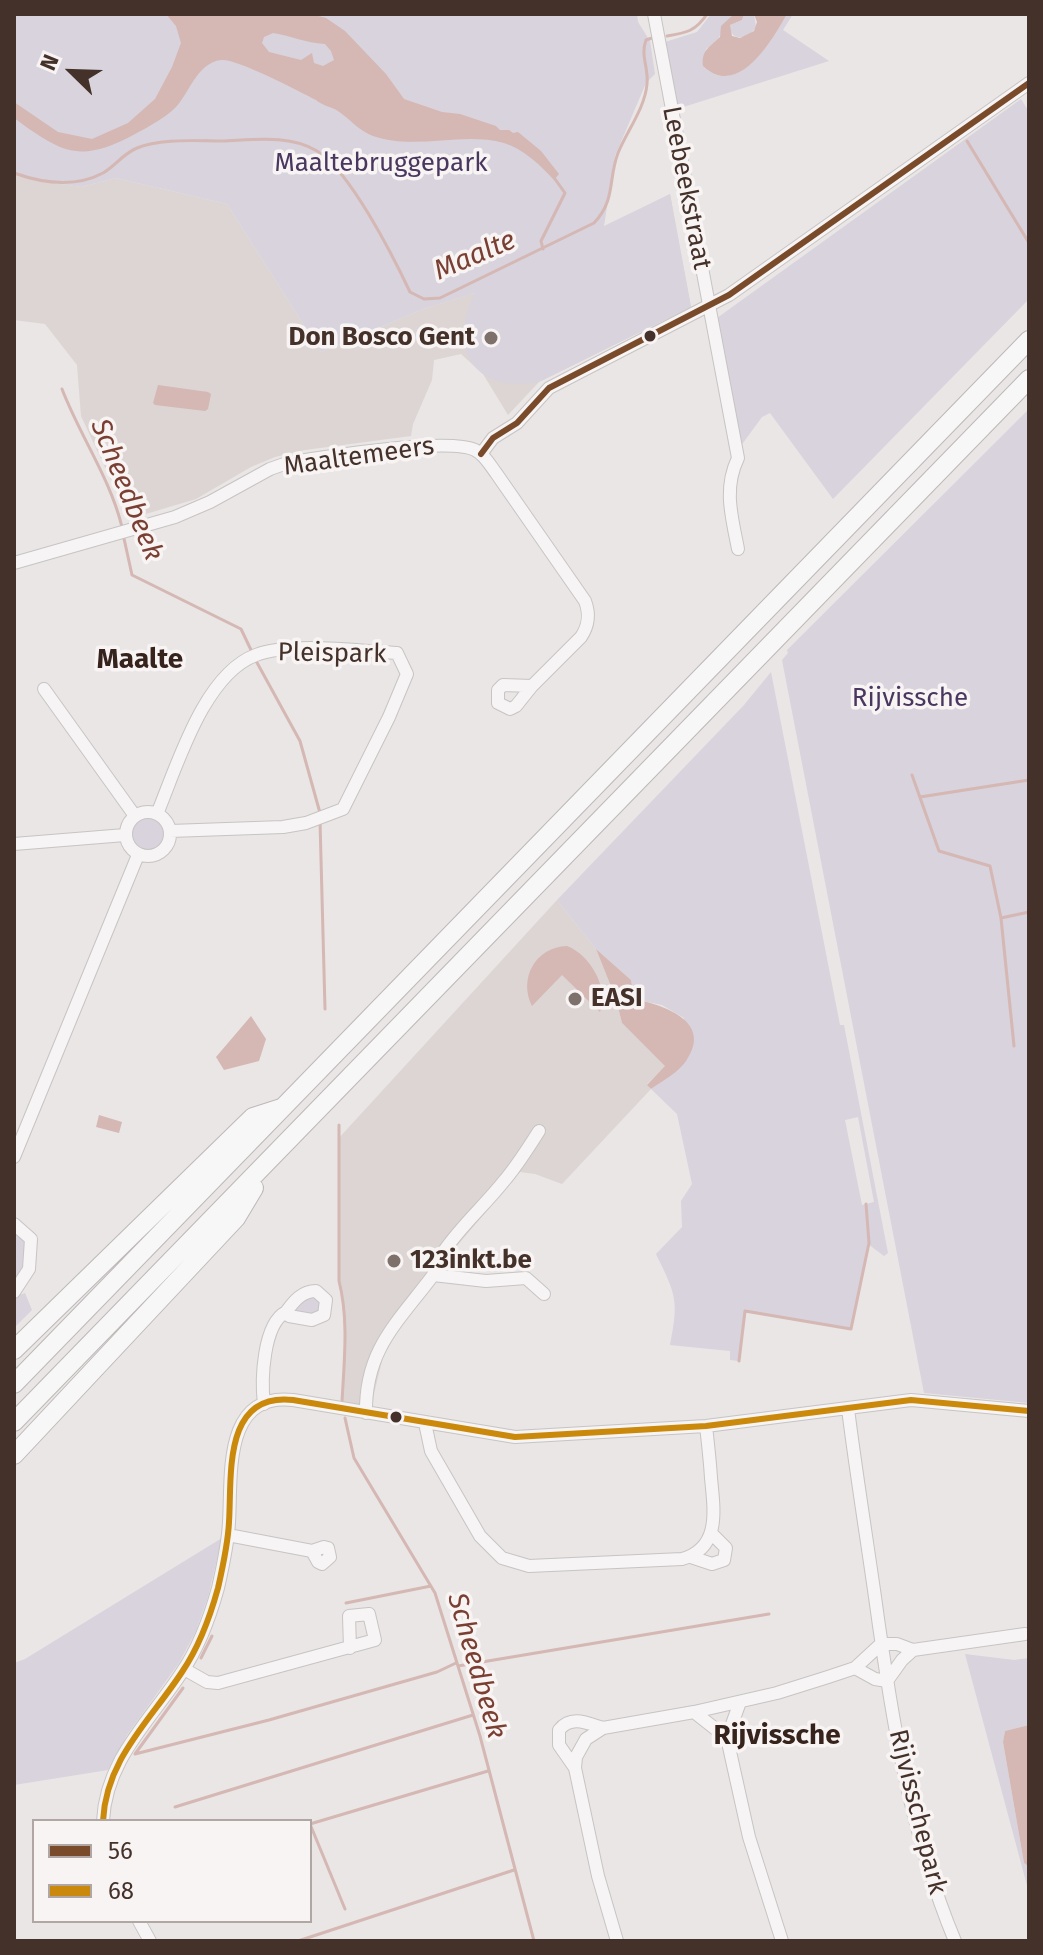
<!DOCTYPE html>
<html>
<head>
<meta charset="utf-8">
<style>
	body { margin:0 }
	#map { position:relative; width:1043px; height:1955px; overflow:hidden; background:#e9e6e5; font-family:"Fira Sans",sans-serif }
	canvas { display:block }
	.frame { position:absolute; inset:0; border:16px solid #44312a; pointer-events:none }
	.legend { position:absolute; left:32px; top:1819px; width:280px; height:104px; box-sizing:border-box; background:#f8f4f3; border:2px solid #b0a6a3; margin:0; padding:10px 14px; list-style:none; font-size:24px; color:#44312a }
	.legend li { display:flex; align-items:center; gap:16px; height:40px }
	.legend b { width:40px; border:2px solid #b0a6a3 }
	.north { position:absolute; left:32px; top:32px; width:80px; height:80px; -webkit-text-stroke:6px #f8f4f3; paint-order:stroke; rotate:293deg; font-size:22px; font-weight:700; line-height:32px; text-align:center; color:#44312a }
	.north::after { content:''; display:block; margin:auto; width:28px; height:36px; background:#44312a; clip-path:polygon(50% 0,100% 100%,50% 72%,0 100%) }
</style>
</head>
<body>
<div id="map">
<canvas width="1043" height="1955"></canvas>
<div class="frame"></div>
<ul class="legend">
<li><b style="height:10px;background:#7a4b2a"></b>56</li>
<li><b style="height:10px;background:#ca890a"></b>68</li>
</ul>
<div class="north">N</div>
</div>
<script>
const ctx = document.querySelector('canvas').getContext('2d');
ctx.lineJoin = 'round';
function fill(path, color) { ctx.fillStyle = color; ctx.fill(path, 'evenodd'); }
function trace(path, color, width, dash) { ctx.strokeStyle = color; ctx.lineWidth = width; ctx.lineCap = dash ? 'butt' : 'round'; ctx.setLineDash(dash || []); ctx.stroke(path); }
function write(font, color, halo, rows, align = 'center') {
  ctx.font = font + ' "Fira Sans",sans-serif'; ctx.lineWidth = 7; ctx.setLineDash([]); ctx.textBaseline = 'middle'; ctx.strokeStyle = halo; ctx.fillStyle = color; for (const [text, x, y, turn = 0] of rows) {
    ctx.save(); ctx.translate(x, y); ctx.rotate((+turn || 0) * Math.PI / 180); ctx.textAlign = isNaN(turn) ? turn : align; if (halo) ctx.strokeText(text, 0, 0); ctx.fillText(text, 0, 0); ctx.restore();
  }
}
const built = new Path2D(`
	M14,173L35,180L81,187L116,178L227,204L321,352L423,309L478,292L670,194L691,307L539,382L508,415L483,374L461,354L434,360L432,380L413,424L411,436L305,450L275,457L251,467L196,499L129,519L81,416L77,365L45,324L14,320Z
	M557,900L596,949L616,999L622,1023L666,1066L647,1084L651,1089L562,1184L535,1174L520,1172L450,1254L439,1279L401,1323L383,1357L371,1406L342,1402L345,1347L343,1297L339,1281L338,1139Z`);
const green = new Path2D(`
	M14,14H637L638,22L650,41L655,74L646,83L615,156L604,226L670,194L691,307L539,382C474,393 447,350 475,293L423,309L321,352L227,204L116,178L81,187L35,180L14,173Z
	M711,14H734L725,23L718,40L706,49L703,66C737,100 773,39 787,14H793L783,30L829,61L677,109L665,42L697,32Z
	M744,14H754L756,27C749,39 730,43 730,25L742,20Z
	M1021,99L1029,112V250H1027L1029,299L833,499L770,413L762,417L740,447L717,318Z
	M1029,409V1403L924,1393L782,660L788,653L787,650Z
	M771,672L840,1025H844L888,1253L884,1256L868,1244L851,1329L745,1311L739,1361L730,1360V1351L670,1345C679,1300 676,1295 656,1254L682,1227L681,1201L692,1184L677,1114L651,1089L672,1074L684,1018L662,1005L633,999L631,980L596,949L557,900L744,705ZM858,1117L874,1202L862,1205L845,1120Z
	M132 834a17 17 0 1 1 34 0a17 17 0 1 1-34 0Z
	M14,1229L26,1239L25,1266L14,1284Z
	M25,1293L32,1310L14,1328V1297Z
	M309,1296L321,1299L319,1315L293,1313L294,1308Z
	M222,1538L208,1597L196,1631L179,1663L127,1735L108,1770L14,1785V1663L25,1659Z
	M965,1654L1014,1660L1029,1658V1725L1005,1731L1003,1742L1024,1863L1029,1867V1893Z`);
const water = new Path2D(`
	M166,14H311L326,18L345,31L386,74L404,99L442,112L460,114L496,126L500,130H509L513,133L518,132L541,151L559,174L554,180C540,165 524,149 504,143C461,131 416,151 373,136C359,131 350,119 338,111C330,106 323,106 316,100C299,91 236,58 221,60C197,63 190,92 176,107C165,118 148,127 135,134C80,164 62,153 14,118V102L58,132L92,139L128,123L155,99L172,67L181,43L176,26ZM273,33C292,36 305,43 325,44L331,51L334,60L323,66L314,63L312,53L301,60L269,52L262,43L264,37Z
	M734,14H744L742,20L730,25L732,36L740,38L754,31L757,22L754,14H787C773,39 738,100 703,66C701,50 710,47 720,37L721,26Z
	M158,385L208,392L211,394L208,409L205,411L155,405L153,403Z
	M567,946C589,954 610,988 600,1012L562,975L532,1006C518,978 536,947 567,946Z
	M596,949L631,980L634,999C663,1005 714,1021 686,1061C678,1073 662,1081 651,1089L647,1085L665,1066L622,1023L616,999Z
	M251,1016L266,1039L259,1061L224,1070L216,1057Z
	M99,1115L122,1122L119,1133L96,1127Z
	M1029,1725V1867L1024,1863L1003,1742L1005,1731Z`);
const stream = new Path2D(`
	M667,36C686,33 696,31 707,14
	M967,141L1029,243
	M14,173C42,183 75,188 103,173C115,166 124,153 137,148C160,138 197,141 222,141C252,140 290,134 317,151C350,171 393,256 410,292L424,299L440,298L594,223C616,200 608,179 618,153C627,131 645,108 647,84C649,69 640,55 646,40L652,38
	M543,249L541,241L565,193L555,179
	M62,389C80,436 110,478 122,527
	M123,534L132,575L241,629L252,652
	M255,659L300,741L320,813
	M912,775L939,851L990,866L1001,918L1029,912
	M920,797L1029,780
	M320,821L325,1009
	M1001,918L1014,1046
	M339,1125V1281C349,1320 344,1362 342,1402
	M739,1361L745,1311L851,1329L869,1243L866,1204
	M345,1418L354,1458L435,1593L480,1736L534,1941
	M346,1603L431,1586
	M201,1658L212,1636
	M458,1666L769,1614
	M183,1688L135,1754L269,1720L437,1672L456,1663
	M175,1807L473,1715
	M310,1824L488,1771
	M310,1824L345,1909
	M298,1941L514,1870`);
const minor = new Path2D(`
	M654,14L738,458C723,489 732,517 738,549
	M481,454L493,438L517,423L549,388L729,295L1029,83
	M14,563L175,517L210,502L270,469L287,463C321,457 448,437 475,450C484,454 490,465 496,473L585,601C590,614 589,625 581,637L532,686L503,685L498,690V703L510,709L516,706L532,686
	M44,689L135,816
	M126 834a22 22 0 1 1 44 0a22 22 0 1 1-44 0Z
	M157,814C177,766 204,674 256,655C291,642 359,651 397,653L407,674L389,717L343,809L306,823L283,827L170,831
	M14,844L125,835
	M14,1157L138,855
	M14,1224L31,1239L29,1269L14,1292
	M433,1275L486,1281L526,1278L544,1294
	M316,1291L326,1300L324,1315L312,1320L289,1316L286,1312C294,1301 302,1291 316,1291Z
	M264,1404C261,1380 263,1324 286,1312
	M848,1409C856,1472 866,1534 875,1597C891,1714 909,1831 955,1941
	M366,1413C365,1351 396,1324 431,1278C437,1270 438,1259 444,1251C461,1226 485,1205 504,1181C517,1166 528,1148 539,1131
	M425,1423L431,1451L480,1536L502,1558L529,1566L682,1559C721,1548 714,1510 711,1478C710,1461 708,1444 706,1426
	M228,1535L312,1551L318,1562L322,1564L330,1557L328,1548L324,1547L312,1551
	M691,1557L712,1564L724,1560L726,1548L712,1534
	M855,1668L875,1679L887,1681L902,1660L913,1650
	M184,1669L207,1682L218,1683L375,1640L369,1614L349,1616L350,1648
	M740,1702L727,1738L749,1837L782,1941
	M694,1712L727,1738
	M575,1768L559,1745V1730C571,1715 587,1723 603,1728
	M103,1821C106,1759 150,1721 182,1672C199,1647 210,1617 218,1588C223,1566 228,1544 229,1522C232,1477 222,1392 293,1400L515,1437L706,1426L911,1400L1029,1411
	M139,1921L150,1941
	M617,1941L598,1876L575,1768L576,1757L586,1739L603,1728L694,1712L777,1693L828,1677L855,1668L881,1644H897L913,1650L1025,1634`);
const highway = new Path2D(`
	M14,1350L253,1117L281,1108
	M14,1384L1029,340
	M14,1422L1029,379
	M14,1455L236,1218L254,1188`);
const bus1 = new Path2D(`
	M481,454L493,438L517,423L549,388L729,295L1029,83`);
const bus2 = new Path2D(`
	M103,1821C106,1759 150,1721 182,1672C199,1647 210,1617 218,1588C223,1566 228,1544 229,1522C232,1477 222,1392 293,1400L515,1437L706,1426L911,1400L1029,1411`);
const markers = [
	[650,336,7,"#44312a"],
	[491,338,8,"#7e706b"],
	[575,999,8,"#7e706b"],
	[394,1261,8,"#7e706b"],
	[396,1417,7,"#44312a"]
];
const parkNames = [
	["Maaltebruggepark",381,164],
	["Rijvissche",910,699]
];
const streetNames = [
	["Leebeekstraat",686,188,79],
	["Maaltemeers",359,457,-8],
	["Pleispark",332,654,1],
	["Rijvisschepark",917,1812,76]
];
const poiNames = [
	["Don Bosco Gent",475,338,"right"],
	["EASI",591,999],
	["123inkt.be",410,1261]
];
const waterNames = [
	["Maalte",475,256,-23],
	["Scheedbeek",126,490,68],
	["Scheedbeek",476,1666,74]
];
const neighbourhoodNames = [
	["Maalte",140,660],
	["Rijvissche",777,1736]
];
fill(built, '#dcd5d3');
fill(green, '#d8d3dc');
fill(water, '#d5b7b3');
trace(stream, '#d5b7b3', 3);
trace(minor, '#c7c4c3', 14);
trace(highway, '#beb8b7', 20);
trace(minor, '#f6f4f4', 12);
trace(highway, '#f8f7f7', 18);
trace(bus1, '#7a4b2a', 6);
trace(bus2, '#ca890a', 6);
for (const [x, y, r, color] of markers) { const dot = new Path2D(); dot.arc(x, y, r, 0, 2 * Math.PI); ctx.fillStyle = color; ctx.fill(dot); trace(dot, '#f8f4f3', 3); }
write('26px', '#493760', '#f8f4f3', parkNames);
write('26px', '#44312a', '#f8f4f3', streetNames);
write('bold 26px', '#44312a', '#f8f4f3', poiNames, 'left');
write('italic 28px', '#7a3f32', '#f8f4f3', waterNames);
write('bold 28px', '#35231c', '#f8f4f3', neighbourhoodNames);
</script>
</body>
</html>
